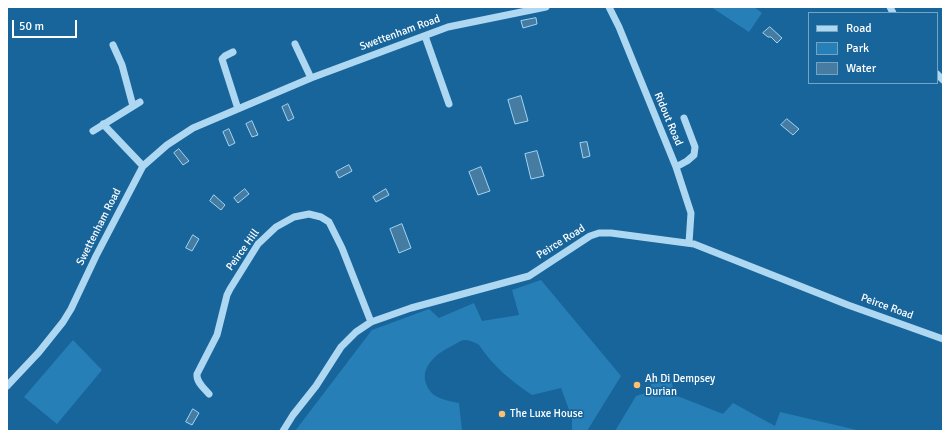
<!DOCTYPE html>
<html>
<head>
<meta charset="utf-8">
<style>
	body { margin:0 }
	#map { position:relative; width:950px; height:438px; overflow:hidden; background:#18659b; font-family:Signika,sans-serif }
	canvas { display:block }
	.frame { position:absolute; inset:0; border:8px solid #fff; pointer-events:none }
	.legend { position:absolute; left:808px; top:12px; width:130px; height:72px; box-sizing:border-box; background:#18659b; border:1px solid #74a3c3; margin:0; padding:5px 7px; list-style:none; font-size:12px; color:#fff }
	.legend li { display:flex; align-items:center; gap:8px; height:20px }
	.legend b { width:20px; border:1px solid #74a3c3 }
	.scale { position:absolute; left:12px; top:20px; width:65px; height:18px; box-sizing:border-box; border:2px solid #fff; border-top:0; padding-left:5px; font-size:12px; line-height:14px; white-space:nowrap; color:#fff; -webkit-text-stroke:3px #18659b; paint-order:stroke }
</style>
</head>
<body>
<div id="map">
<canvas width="950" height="438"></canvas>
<div class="frame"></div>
<ul class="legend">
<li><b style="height:5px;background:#aed7f2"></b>Road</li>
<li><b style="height:11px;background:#277fb8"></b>Park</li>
<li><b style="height:11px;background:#467ca1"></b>Water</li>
</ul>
<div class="scale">50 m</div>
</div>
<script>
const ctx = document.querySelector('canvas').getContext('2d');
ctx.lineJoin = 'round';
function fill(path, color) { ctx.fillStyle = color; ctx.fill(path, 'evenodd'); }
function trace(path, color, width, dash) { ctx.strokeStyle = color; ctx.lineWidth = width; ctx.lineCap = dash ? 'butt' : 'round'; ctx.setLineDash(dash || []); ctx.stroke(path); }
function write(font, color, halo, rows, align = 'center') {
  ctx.font = font + ' Signika,sans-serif'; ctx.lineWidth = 3.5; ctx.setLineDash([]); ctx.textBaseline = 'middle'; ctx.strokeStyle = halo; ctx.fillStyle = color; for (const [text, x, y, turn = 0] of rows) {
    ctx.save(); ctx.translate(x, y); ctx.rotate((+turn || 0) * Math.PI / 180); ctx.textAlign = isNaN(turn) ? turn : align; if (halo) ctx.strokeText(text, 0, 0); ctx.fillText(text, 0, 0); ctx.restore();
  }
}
const green = new Path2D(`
	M711,7H754L762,13L749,32Z
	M541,280L621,376L587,431H572V418L561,388L532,395C511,381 493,366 479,345C475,342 469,340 464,340C459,341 454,345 450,347C433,355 416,372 430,391C436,399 449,401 459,403L462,431H295L372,330L429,309L439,318L474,303L482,321L519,315L512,290Z
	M73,340L102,370L57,424L24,397Z
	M653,378L671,380L675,395L723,414L733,403L775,426L780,412L861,431H615L636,396L649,392Z`);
const water = new Path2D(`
	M536,18L537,24L523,28L521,21Z
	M770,27L782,38L777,43L771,37H768L763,33Z
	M521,96L528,121L515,124L508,100Z
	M288,104L294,118L288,121L282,107Z
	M787,119L799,129L793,135L781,125Z
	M252,121L258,135L252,137L246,124Z
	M229,129L235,143L229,146L223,132Z
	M587,142L590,156L583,158L580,143Z
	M179,149L189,161L183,165L174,153Z
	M537,151L544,176L531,179L525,154Z
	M349,165L352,171L339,178L336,172Z
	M481,167L490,191L478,195L469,172Z
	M245,189L249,194L238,203L234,198Z
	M386,189L389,195L376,202L373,197Z
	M214,195L225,205L221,210L210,201Z
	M402,224L411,248L399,253L390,229Z
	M193,235L199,239L192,251L186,248Z
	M193,409L199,413L192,425L186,422Z`);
const minor = new Path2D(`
	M609,7L619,27L676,167L691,213L689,243
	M890,7L893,13
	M425,36L449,104
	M295,44L311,78
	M113,45L122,65L133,106
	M233,52L225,56L222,59L238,109
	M937,74L943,80
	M103,124L143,166
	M93,131L140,102
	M676,167L687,161L694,155L695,147L684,118
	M7,386L39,352L63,322L71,309L96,256L143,166L167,145L193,128L311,78L448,27L546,7
	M209,394C204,388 196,382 197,374L217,335L227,295L230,289L258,244L276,227L294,217L309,214L321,217L329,222L342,248L371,322
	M283,431L293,415L316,386L341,347L356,332L371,322L411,308L529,276L590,236L599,233H611L694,244L848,305L943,339`);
const markers = [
	[637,385,4,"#ffbf6f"],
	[502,414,4,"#ffbf6f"]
];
const streetNames = [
	["Swettenham Road",400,33,-20],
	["Ridout Road",668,119,67],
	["Swettenham Road",99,227,-63],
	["Peirce Road",561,242,-32],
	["Peirce Hill",243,250,-54],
	["Peirce Road",887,307,20]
];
const poiNames = [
	["Ah Di Dempsey",645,379],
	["Durian",645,392],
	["The Luxe House",510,414]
];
fill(green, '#277fb8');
fill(water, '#467ca1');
trace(water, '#a0d4f4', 1);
trace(minor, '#aed7f2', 7);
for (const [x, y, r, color] of markers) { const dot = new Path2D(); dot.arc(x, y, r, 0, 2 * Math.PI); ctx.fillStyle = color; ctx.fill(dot); trace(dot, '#18659b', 1.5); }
write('11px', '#fff', '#18659b', streetNames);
write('11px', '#fff', '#18659b', poiNames, 'left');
</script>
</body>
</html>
